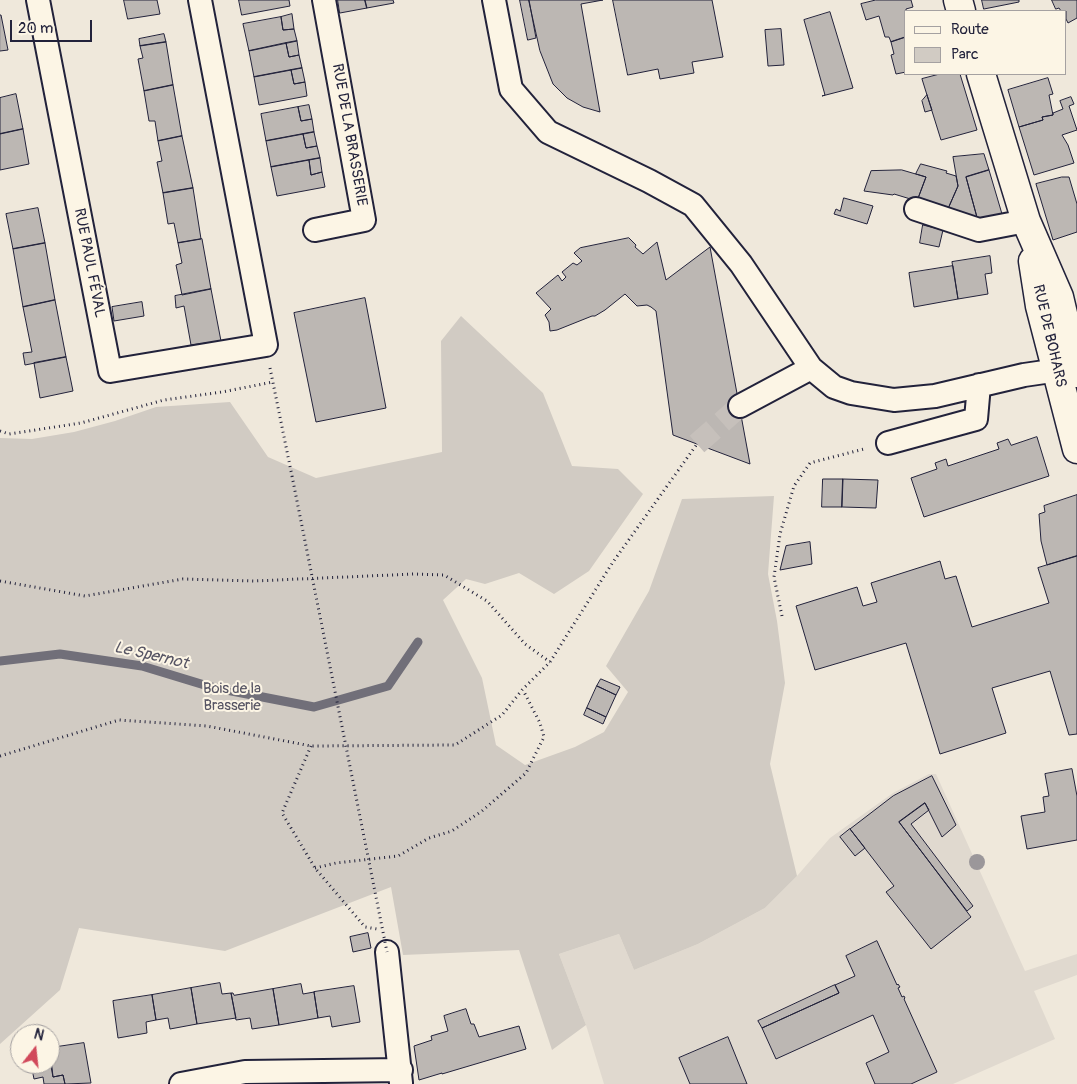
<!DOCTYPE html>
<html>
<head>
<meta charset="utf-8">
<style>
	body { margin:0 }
	#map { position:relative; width:1077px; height:1084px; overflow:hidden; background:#efe8db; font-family:Pangolin,sans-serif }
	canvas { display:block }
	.legend { position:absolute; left:904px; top:10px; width:162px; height:65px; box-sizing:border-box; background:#fcf5e5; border:1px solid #a5a1a1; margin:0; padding:6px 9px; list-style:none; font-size:15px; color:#22223b }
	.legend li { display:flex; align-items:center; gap:10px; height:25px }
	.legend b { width:25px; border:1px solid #a5a1a1 }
	.north { position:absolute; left:10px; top:1024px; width:50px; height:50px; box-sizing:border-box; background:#fcf5e5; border:1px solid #a5a1a1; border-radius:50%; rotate:16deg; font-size:14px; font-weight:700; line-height:20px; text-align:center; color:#22223b }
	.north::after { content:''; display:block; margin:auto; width:18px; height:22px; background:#d1495b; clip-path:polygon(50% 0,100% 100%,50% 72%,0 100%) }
	.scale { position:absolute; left:10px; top:20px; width:82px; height:22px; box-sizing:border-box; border:2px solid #22223b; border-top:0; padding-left:6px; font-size:15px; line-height:18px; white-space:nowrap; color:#22223b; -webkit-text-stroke:4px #fcf5e5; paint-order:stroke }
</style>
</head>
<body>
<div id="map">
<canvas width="1077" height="1084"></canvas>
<ul class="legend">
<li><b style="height:6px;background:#fcf5e5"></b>Route</li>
<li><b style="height:14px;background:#d1cbc3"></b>Parc</li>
</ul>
<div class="north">N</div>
<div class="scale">20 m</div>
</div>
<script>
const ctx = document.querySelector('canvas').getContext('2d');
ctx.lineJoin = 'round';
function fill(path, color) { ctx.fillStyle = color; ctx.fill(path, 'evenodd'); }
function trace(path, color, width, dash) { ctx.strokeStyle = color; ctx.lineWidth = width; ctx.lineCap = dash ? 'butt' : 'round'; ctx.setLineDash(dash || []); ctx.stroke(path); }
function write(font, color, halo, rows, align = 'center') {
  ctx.font = font + ' Pangolin,sans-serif'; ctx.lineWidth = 4; ctx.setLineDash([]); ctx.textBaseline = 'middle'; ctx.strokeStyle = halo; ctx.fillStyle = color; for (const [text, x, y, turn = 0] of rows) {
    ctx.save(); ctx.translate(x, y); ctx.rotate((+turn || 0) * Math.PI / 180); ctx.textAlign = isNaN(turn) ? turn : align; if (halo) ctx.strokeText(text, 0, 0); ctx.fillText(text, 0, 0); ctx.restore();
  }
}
const built = new Path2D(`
	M929,774H936L1025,971L1077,954V975L1034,991L1055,1039L953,1084H604L586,1025L559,954L619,934L634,970L698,944L765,908L797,876L830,838L893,793Z`);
const green = new Path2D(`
	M461,316L543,393L572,466L618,469L643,494L589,571L554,594L519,573L485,584L466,579L443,600L482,678L496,745L525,765L575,747L604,732L628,692L606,666L649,591L682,499L774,496L768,574L777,621L785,683L770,764L797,876L765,908L698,944L634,970L619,934L559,954L586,1025L552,1050L519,950L403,955L391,887L225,951L79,928L60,990L0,1044V438L32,439L74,432L115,421L156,407L230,402L268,457L316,478L442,452L441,341Z`);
const stream = new Path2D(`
	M0,661L60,654L142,666L211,687L314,707L388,686L418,642`);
const building = new Path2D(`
	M124,0H157L160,14L128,19Z
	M239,0H289L290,6L242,15Z
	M338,0H365L367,8L340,13Z
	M365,0H393L394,3L367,8Z
	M520,0H529L536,38L528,40Z
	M529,0H603L581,4L600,112L583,107L567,98L553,84L540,51Z
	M613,0H712L723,57L692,62L694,73L660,79L658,69L628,75Z
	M876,0H911L913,7L906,9V37L891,42L889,37H885L879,16L866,20L861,4Z
	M982,0H1019V2L984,9Z
	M1052,0H1077V18L1068,23L1066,19V11H1061L1059,8L1056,9Z
	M830,12L853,88L822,96L825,95L804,20Z
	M292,14L294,29L283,30L281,17Z
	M0,15H1L8,50L0,51Z
	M281,17L283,30L294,29L297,41L249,51L243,24Z
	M781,29L784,65L768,66L765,30Z
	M164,34L166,42L140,46L139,39Z
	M906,37V72L896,74L891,55L894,54L891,42Z
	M297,41L299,55L289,57L286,43Z
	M166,42L173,85L144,91L138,59L143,58L140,46Z
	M286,43L289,57L299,55L302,68L254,77L249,51Z
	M302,68L305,82L294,84L291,70Z
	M291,70L294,84L305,82L307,96L259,105L254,77Z
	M940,74H960L977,130L941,140L922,79Z
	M1048,78L1053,94L1049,95L1053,115L1042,117L1043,120L1019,127L1008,90Z
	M173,85L182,136L158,141L155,121H149L144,91Z
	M16,94L23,129L0,134V98Z
	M927,95L932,110L925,112L922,101Z
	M1071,97L1074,104L1069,106L1077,130L1062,135L1068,145L1074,163L1034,175L1019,127L1043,120L1042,117L1053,115V113L1063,109L1060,101Z
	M309,105L312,119L301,121L298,107Z
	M298,107L301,121L312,119L314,132L266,141L261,114Z
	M23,129L29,164L0,170V134Z
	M314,132L317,146L306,148L303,134Z
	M303,134L306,148L317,146L320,158L271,167L266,141Z
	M182,136L193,188L163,193L157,162L162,161L158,141Z
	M984,154L989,170L966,177L978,221L947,211L958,186L953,157Z
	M320,158L322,172L311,175L309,160Z
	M309,160L311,175L322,172L325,187L277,196L271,167Z
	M921,164L947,171L946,173L956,176L958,186L947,211L917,201L926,177L916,174Z
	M902,170L926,177L917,201L894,194L893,195L864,191L871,171Z
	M989,170L1002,214L978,221L966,177Z
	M1062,177H1069L1077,204V232L1053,240L1036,184Z
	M193,188L201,239L178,243L174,223L168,224L163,193Z
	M844,198L873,206L867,224L834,214L836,209L840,211Z
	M38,208L45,243L13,249L6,214Z
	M923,225L943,230L939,247L920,243Z
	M629,238L636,245L635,247L643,254L657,242L666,280L710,247L750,464L673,435L656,311L651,307L647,305L637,306L625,294L605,310L595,316H592L557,330L550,331L549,322L545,315L551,309L536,293L558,275L562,281L566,277L562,272L573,263L577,265L582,261L574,253L580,248Z
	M202,239L211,289L182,295L176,265L182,263L178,243Z
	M45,243L55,300L23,307L13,249Z
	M990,256L992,273L985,274L988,294L958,299L952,262Z
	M953,266L958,299L914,307L909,273Z
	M211,289L221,341L191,345L184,306L176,308L175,296Z
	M365,298L386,408L316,422L294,313Z
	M55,300L66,357L25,365L23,353L32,352L23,307Z
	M142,302L144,316L114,321L112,307Z
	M66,357L73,391L40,398L34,363Z
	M1037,437L1049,476L924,517L911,478L937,469L935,463L946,459L948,466L999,449L997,443L1008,439L1011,445Z
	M823,479H843L842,507H822Z
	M843,479L878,480L876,508L842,507Z
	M1077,495V556L1047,565L1041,541L1039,514L1045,512L1044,506Z
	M810,542L812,564L780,570L786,546Z
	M1077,556V734L1069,735L1050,671L992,688L1006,733L940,754L906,643L815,670L796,606L857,587L863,606L877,602L871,583L940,561L945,579L956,576L972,627L1049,603L1038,568Z
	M601,679L620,687L616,695L597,686Z
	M597,686L616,695L606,717L587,708Z
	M587,708L606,717L603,724L584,715Z
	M1072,769L1077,796V840L1027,849L1021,816L1045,812L1043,797L1049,796L1045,774Z
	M932,776L956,825L942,837L925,803L899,822L971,917L931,949L886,892L894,886L850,829L893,796Z
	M925,803L929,810L911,824L973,906L967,911L899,822Z
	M850,829L865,848L855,856L840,837Z
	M368,933L371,948L353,952L350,937Z
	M877,941L897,985L898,984L900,987L898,988L902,997L904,996L905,998L904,999L937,1072L911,1084H875L866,1063L889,1052L873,1015L776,1059L762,1028L839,993L835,985L855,976L846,956Z
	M220,983L222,994L231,993L236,1018L197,1024L191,988Z
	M301,984L303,994L314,992L318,1018L279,1025L273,989Z
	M835,985L839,993L762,1028L758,1021Z
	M354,986L360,1022L332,1027L330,1016L318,1018L314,992Z
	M191,988L197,1024L170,1029L168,1018L156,1020L152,995Z
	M273,989L279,1025L252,1029L250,1018L236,1020L231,993H233L234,995Z
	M152,995L156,1020L146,1022L147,1033L118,1038L113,1001Z
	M466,1009L471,1024H474L479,1037L519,1026L526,1049L442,1074V1073L419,1080L414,1046L432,1040L431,1036L448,1031L444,1016Z
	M728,1037L747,1084H690L679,1058Z
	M84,1043L91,1083L65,1084L63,1075L53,1077L50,1048Z
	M50,1061L53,1077L63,1075L65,1084H44L43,1077L34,1079L31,1064H50Z`);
const streetTunnel = new Path2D(`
	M697,444L740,406`);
const path = new Path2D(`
	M270,368L292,476
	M0,431L9,434L81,423L164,400L222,392L273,382
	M0,581L85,596L183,579L254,581L414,574L444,575L487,601L525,644L550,662
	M782,616L774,577L780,534L794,486L810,463L864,449
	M311,746L282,813L315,868L365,927L377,929
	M0,756L119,720L207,726L311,746L455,745L502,715L522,690L550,662L613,562L697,444
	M315,868L336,863L398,856L429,838L452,831L482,811L526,773L544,737L540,723L523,690`);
const street = new Path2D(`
	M38,0L110,371L266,345L200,0
	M494,0L511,89L548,132L649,181L693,205L741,264L811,368L834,387L851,393L894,400L935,396L1024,375L1072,368
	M916,209L979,230L1026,221
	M315,230L364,220L324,0
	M740,406L811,368
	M888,443L976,419L979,385
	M387,952L401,1083
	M181,1084L245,1072L401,1070`);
const secondary = new Path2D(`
	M958,0L961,11
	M981,74L1026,221L1059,297L1077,373
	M1033,261L1040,306L1077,449`);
const pathBridge = new Path2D(`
	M292,476L387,952`);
const trees = [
	[977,862]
];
const streetNames = [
	["RUE DE LA BRASSERIE",349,135,80],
	["RUE PAUL FÉVAL",89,263,79],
	["RUE DE BOHARS",1049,336,77]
];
const parkNames = [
	["Bois de la",232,689],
	["Brasserie",232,706]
];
const waterNames = [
	["Le Spernot",151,656,13]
];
fill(built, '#e0d9cf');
fill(green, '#d1cbc3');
trace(stream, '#716f79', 9);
fill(building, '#bcb7b3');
trace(building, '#22223b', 1);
trace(streetTunnel, '#c6c0bb', 22, [22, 11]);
trace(street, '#22223b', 26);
trace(secondary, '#22223b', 31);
trace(path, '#22223b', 3, [1, 4]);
trace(street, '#fcf5e5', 22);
trace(secondary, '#fcf5e5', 28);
trace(pathBridge, '#22223b', 3, [1, 4]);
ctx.fillStyle = '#9b979a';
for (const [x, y] of trees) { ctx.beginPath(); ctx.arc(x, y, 8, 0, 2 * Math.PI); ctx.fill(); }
write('15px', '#22223b', '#fcf5e5', streetNames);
write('15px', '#575564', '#fcf5e5', parkNames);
write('italic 16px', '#575564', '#fcf5e5', waterNames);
</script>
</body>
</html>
